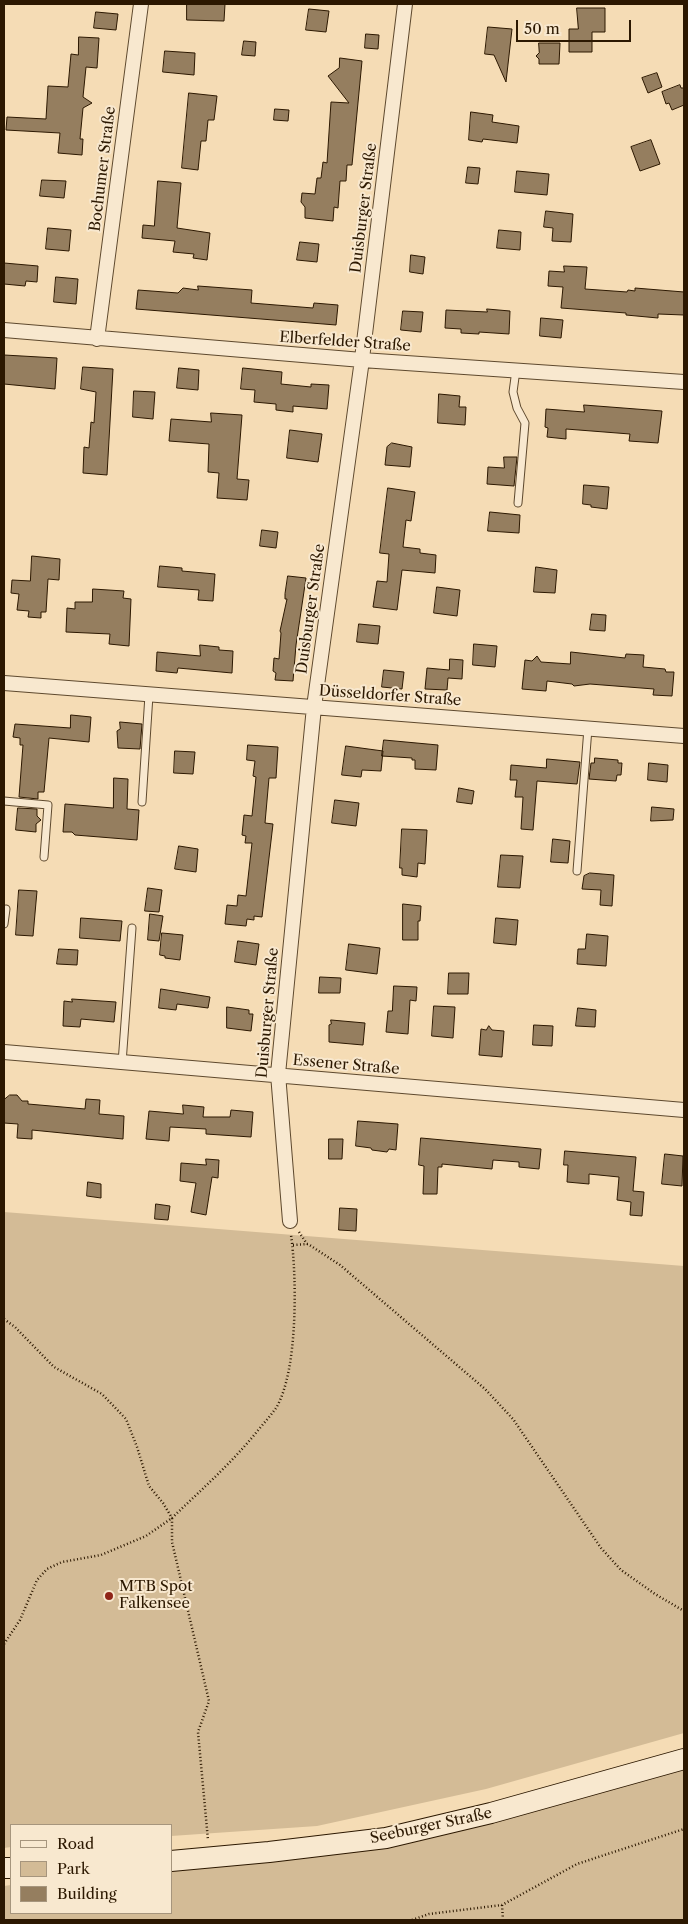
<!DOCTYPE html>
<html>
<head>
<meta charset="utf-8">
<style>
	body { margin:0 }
	#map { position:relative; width:688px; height:1924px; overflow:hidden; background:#f5dcb5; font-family:"Libre Caslon Text",serif }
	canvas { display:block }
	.frame { position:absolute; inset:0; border:5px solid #2c1801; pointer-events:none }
	.legend { position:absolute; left:10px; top:1824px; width:162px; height:90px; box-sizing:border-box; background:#f8e8cf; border:1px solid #a6957d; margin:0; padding:6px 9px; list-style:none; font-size:15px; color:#2c1801 }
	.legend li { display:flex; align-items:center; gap:10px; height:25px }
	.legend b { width:25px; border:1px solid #a6957d }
	.scale { position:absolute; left:516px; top:20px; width:115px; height:22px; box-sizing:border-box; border:2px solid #2c1801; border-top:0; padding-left:6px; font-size:15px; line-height:18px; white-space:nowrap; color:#2c1801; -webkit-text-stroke:4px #f8e8cf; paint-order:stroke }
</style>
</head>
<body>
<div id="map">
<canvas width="688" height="1924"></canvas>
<div class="frame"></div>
<ul class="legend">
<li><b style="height:6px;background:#f8e8cf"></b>Road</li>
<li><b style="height:14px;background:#d3bb96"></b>Park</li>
<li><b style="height:14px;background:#957e5f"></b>Building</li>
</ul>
<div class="scale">50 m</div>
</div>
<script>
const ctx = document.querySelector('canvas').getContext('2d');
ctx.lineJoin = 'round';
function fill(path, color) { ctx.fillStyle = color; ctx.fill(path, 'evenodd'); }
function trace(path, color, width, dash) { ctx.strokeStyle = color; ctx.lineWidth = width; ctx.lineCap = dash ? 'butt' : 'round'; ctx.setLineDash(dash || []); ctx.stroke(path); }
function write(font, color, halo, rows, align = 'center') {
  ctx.font = font + ' "Libre Caslon Text",serif'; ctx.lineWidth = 4; ctx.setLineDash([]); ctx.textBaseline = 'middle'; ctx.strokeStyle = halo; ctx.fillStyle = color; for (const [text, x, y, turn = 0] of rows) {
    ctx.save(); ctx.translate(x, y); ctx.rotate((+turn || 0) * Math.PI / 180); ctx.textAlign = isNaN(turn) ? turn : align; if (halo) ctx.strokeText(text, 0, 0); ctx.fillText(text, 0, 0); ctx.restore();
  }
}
const green = new Path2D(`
	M4,1212L684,1266V1733L486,1789L317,1826L171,1836V1825H11V1847L4,1848Z
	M684,1767V1920H4V1886L11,1885V1913H171V1870L425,1839Z`);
const building = new Path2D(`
	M187,4H225L224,21L187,20Z
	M577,8H605V32H592V52H569V29H578Z
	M309,9L329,11L326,32L306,30Z
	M96,12L118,14L116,30L94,28Z
	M488,27L512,29L506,82L494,55L485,54Z
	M366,34L379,35L378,49L365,48Z
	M79,37L99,38L97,68L86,67L83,97L92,103L83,108L80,139H83L82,155L58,153L60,133L6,130L7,117L46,119L48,86L68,87L71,54L78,55Z
	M244,41L256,42L255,56L242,55Z
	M539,43H560L559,64H539V59L536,56L539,53Z
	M165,51L195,53L194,75L163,72Z
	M340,58L362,61L352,165H347L346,181H340L338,208L334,207L333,221L305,218V207L301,202L302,193L315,194L317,178H321L323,162L327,163L331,102L349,103L328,76L339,68Z
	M657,73L662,87L648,93L642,78Z
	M680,85L681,88H684V105L672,110L669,103L666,104L662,92Z
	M189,93L217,96L214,120H208L206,141H201L198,170L182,168Z
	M275,109L289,110L288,121L274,120Z
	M471,112L493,115L492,122L519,126L517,143L483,139L482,142L469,140Z
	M651,140L660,164L640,171L631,147Z
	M468,167L480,168L478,184L466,183Z
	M517,171L549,174L547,195L515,192Z
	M42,180L66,181L64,198L40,196Z
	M158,181L181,183L177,228L210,233L207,260L193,258L194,254L173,252L175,241L142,238L143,225L154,226Z
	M546,211L573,214L571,242L552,241L553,228L544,227Z
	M48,228L71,230L69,251L46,249Z
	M499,230L521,232L520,250L497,248Z
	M300,242L319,244L317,262L297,260Z
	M411,255L425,257L423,274L410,272Z
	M4,263L38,266L37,282L26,281L25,286L4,284Z
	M564,266L587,267L585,289L627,292L628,290L635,291V288L684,292V315L658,314V318L626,315V313L561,308L563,287L548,286L549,271L564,272Z
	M56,277L78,279L76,304L54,302Z
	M198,286L252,290L251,303L313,308L314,303L338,305L336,325L136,309L138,290L178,293L183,288L198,290Z
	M487,309L510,311L509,334L479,332V334L461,333V329L445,328L446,310L487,312Z
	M403,311L423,312L421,332L401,330Z
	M541,318L563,320L561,338L540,336Z
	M4,355L57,358L55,389L4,384Z
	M83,367L113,369L107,475L83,473L84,447L89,448L91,422L94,423L96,392L81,389Z
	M179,368L199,370L198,390L177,388Z
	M243,368L282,372L281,384L311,387V384L329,385L327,409L293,406V412L276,410V404L254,402L255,390L241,389Z
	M134,391L155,392L153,419L133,417Z
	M439,394L460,396L459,407H466L465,425L438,423Z
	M584,405L662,411L658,443L629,441L630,434L566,429V439L547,437L548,428L545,427L546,409L584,412Z
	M211,413L242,415L237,479L249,480L247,500L217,498L219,473L208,472L209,444L169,441L171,419L211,422Z
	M290,430L322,434L318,462L287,458Z
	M392,443L412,447L410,467L385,465L387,447Z
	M504,457H517L514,486L487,484L488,467L504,468Z
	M584,485L609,487L607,509L591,507V505L583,504Z
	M388,488L415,492L411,521L406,520L403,547L420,549V553L436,555L435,573L402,570L397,610L373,607L377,581L387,582L389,554L380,553Z
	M490,512L520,515L519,533L488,531Z
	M262,530L278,532L276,548L260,546Z
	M32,556L60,559L59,580L48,579L46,612H41V618L28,617L29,611L17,610L19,594L11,593L12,580L30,581Z
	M160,566L182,568V571L215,574L213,601L198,600L199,590L158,587Z
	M536,567L557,570L555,593L534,592Z
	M288,576L306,578L296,645L293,681L275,680L276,673L273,671L274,658L279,659L281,633L280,631L287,599H285V594Z
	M437,587L460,590L457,616L434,613Z
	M93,589L124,591L123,598L131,599L129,646L109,644L110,634L66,632L67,608L75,609V602H92Z
	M592,614L606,615L605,631L590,630Z
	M359,624L380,626L378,644L357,642Z
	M474,644L497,646L495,667L473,665Z
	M200,645L219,647V650L233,651L232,673L178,668L177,673L156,671L157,652L200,656Z
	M571,652L625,658L626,654L644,655L643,667L665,669L666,672H674L672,696L653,695L654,689L590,684L574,686L572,684L547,681L546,691L522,689L525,660L532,661L537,656L541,662L570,664Z
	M450,659L463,660L462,679L448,678L447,690L425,689L427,668L449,670Z
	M384,670L404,672L402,689L382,687Z
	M71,715L91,717L89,742L49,738L44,792H38V799L19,797L23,745H20V738L13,737L15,724L70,728Z
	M120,722L142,724L140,749L118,748L117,731L120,729Z
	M384,740L438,745L436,770L415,769V760H412V758L382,756Z
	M248,745L278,747L276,778H269L265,823L273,824L262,917L254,916V920L247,919L246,926L225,924L227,905L237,906L238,895L246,896L252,843H245L246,836L242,835L244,815L252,816L256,777L253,776L255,761L247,760Z
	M346,746L383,751L381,771L362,770L361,777L342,775Z
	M175,751L195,752L193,774L174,773Z
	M595,758L618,760V763H622L621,775H617L616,781L589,779L591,763H594Z
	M547,759L580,762L577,784L537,781L533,830L521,829L523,797H515L517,780H510L511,765L546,768Z
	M649,763L668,765L667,782L648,780Z
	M114,778L128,779L127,809L139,810L137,840L75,835L72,832H63L65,804L113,808Z
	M459,788L474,791L472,804L457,802Z
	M335,800L359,803L356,826L332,823Z
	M652,807L674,809L673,820L651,821Z
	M18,808L37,809V816L41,820L36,824V832L16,830Z
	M402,829L427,830L425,864L418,863L417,877L402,875V868H400Z
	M553,839L570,841L568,863L551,862Z
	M179,846L198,849L196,872L175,869Z
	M501,855L523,856L520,888L498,887Z
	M590,873L614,875L612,906L600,905L601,890L582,889L584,876Z
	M148,888L162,890L159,912L145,911Z
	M19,890L37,891L33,936L16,935Z
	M403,904L421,906L420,921H418V940H403Z
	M150,914L163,916L159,941L148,940Z
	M81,918L122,921L120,941L80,938Z
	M496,918L518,920L516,945L494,943Z
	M162,933L183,935L180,960L165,958V956L160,955Z
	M587,934L608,936L606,966L577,964L578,949H585Z
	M238,941L259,944L256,965L235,962Z
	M349,944L380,948L377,974L346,970Z
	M59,949L78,950L77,965L57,964Z
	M449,973H469L468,994H448Z
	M320,977L341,978L340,993H319Z
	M394,986L417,987L416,1001L410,1000L408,1034L386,1032L388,1011H392Z
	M161,989L210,997L208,1008L177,1004L176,1010L159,1008Z
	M72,999L116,1002L114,1022L81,1019L80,1027L63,1026L64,1001L72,1002Z
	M434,1006L455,1007L453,1038L432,1036Z
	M227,1007L249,1010V1014H253L251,1031L227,1028Z
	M578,1008L596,1010L595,1027L576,1026Z
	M331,1020L365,1023L363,1045L329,1042V1025L331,1024Z
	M534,1025L553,1026L552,1046L533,1045Z
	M489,1026L492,1030L504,1031L502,1057L479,1055L481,1029L486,1030Z
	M10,1095H17L22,1101H28V1104L85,1109L86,1099L100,1100L99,1114L124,1116L123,1139L32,1130V1139L17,1138L18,1124L4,1123V1100Z
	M183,1105L204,1107L203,1117H230L231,1110L253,1112L251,1137L206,1134V1129L170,1127L169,1141L146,1139L149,1111L183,1114Z
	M358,1121L398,1124L396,1150L389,1149L387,1152L372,1150L371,1148L356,1146Z
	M421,1138L541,1149L539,1169L519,1167V1162L493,1160L492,1169L442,1164V1167H438L437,1194H423L424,1166L419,1165Z
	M329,1139H343L342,1159H329Z
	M565,1151L636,1157L633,1191L644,1192L642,1216L630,1215L631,1202L617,1200L619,1177L589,1174V1184L567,1182L568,1165H564Z
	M665,1154L683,1156L682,1186L662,1184Z
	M206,1159L219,1160L218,1178L212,1177L206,1215L191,1212L196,1183L180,1181L181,1163L206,1165Z
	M88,1182L101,1184V1198L87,1196Z
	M156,1204L170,1206L168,1220L155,1219Z
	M340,1208L357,1209L356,1231L339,1230Z`);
const path = new Path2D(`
	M299,1232L307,1244
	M293,1245L308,1244L340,1265L485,1389L513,1419L601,1548L621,1570L655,1594L684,1611
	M4,1319L15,1327L54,1367L102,1394L126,1419L137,1447L149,1486L163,1503L172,1518C202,1489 233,1462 259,1429C265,1422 271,1415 276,1408C298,1372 297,1277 291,1235
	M4,1644L20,1620L37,1580L47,1569L62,1562L101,1555L146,1536L172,1518V1542L209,1701L198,1732L208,1840
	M502,1905L503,1920
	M412,1920L429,1914L502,1905L577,1864L684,1829`);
const service = new Path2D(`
	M516,370L513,392L517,408L525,423L518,503
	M4,801L48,805L44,857
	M142,802L149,695
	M577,871L588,728
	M4,924L6,909
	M122,1063L132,928`);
const minor = new Path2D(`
	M4,330L362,360L684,382
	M97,339L141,4
	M4,683L684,736
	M4,1052L684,1110
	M290,1221L278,1074L314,707L361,367L405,4`);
const secondary = new Path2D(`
	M171,1861L269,1852L386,1838L491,1813L684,1759
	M4,1868H11`);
const markers = [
	[109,1596,5,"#8f2418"]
];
const streetNames = [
	["Bochumer Straße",103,169,-83],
	["Duisburger Straße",364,208,-83],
	["Elberfelder Straße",345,342,4],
	["Duisburger Straße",311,609,-82],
	["Düsseldorfer Straße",390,696,4],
	["Duisburger Straße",268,1013,-85],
	["Essener Straße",346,1065,5],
	["Seeburger Straße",431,1826,-12]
];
const poiNames = [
	["MTB Spot",119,1587],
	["Falkensee",119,1604]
];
fill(green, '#d3bb96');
fill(building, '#957e5f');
trace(building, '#2c1801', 1);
trace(service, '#5e492e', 9);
trace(minor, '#5e492e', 16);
trace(secondary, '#2c1801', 22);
trace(path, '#2c1801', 2.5, [1, 2.5]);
trace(service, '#f8e8cf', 7);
trace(minor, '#f8e8cf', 14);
trace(secondary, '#f8e8cf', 20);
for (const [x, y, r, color] of markers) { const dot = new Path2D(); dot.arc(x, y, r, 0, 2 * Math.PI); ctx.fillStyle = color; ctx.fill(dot); trace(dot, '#f8e8cf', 2); }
write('15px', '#2c1801', '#f8e8cf', streetNames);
write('15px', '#2c1801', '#f8e8cf', poiNames, 'left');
</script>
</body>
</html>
